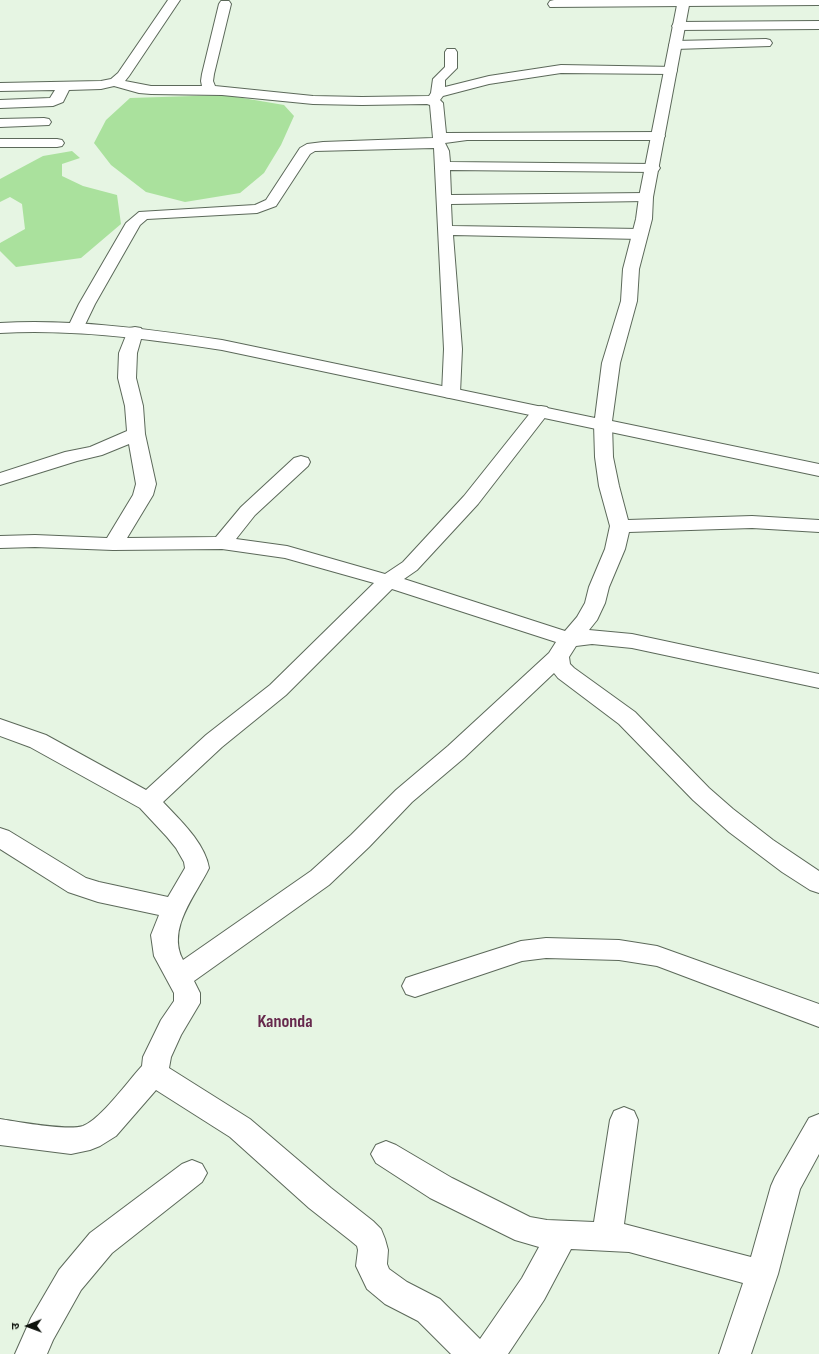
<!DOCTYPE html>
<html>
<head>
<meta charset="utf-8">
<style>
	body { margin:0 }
	#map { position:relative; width:819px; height:1354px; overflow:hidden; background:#e6f5e3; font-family:"Sofia Sans Condensed","Noto Sans Devanagari",sans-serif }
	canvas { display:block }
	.north { position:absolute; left:8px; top:1306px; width:40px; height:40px; -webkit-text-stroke:3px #e6f5e3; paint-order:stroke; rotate:269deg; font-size:11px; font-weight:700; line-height:16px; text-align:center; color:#0e130d }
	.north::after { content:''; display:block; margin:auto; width:14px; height:18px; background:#0e130d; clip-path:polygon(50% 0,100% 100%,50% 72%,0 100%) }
</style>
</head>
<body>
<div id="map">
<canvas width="819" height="1354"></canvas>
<div class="north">उ</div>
</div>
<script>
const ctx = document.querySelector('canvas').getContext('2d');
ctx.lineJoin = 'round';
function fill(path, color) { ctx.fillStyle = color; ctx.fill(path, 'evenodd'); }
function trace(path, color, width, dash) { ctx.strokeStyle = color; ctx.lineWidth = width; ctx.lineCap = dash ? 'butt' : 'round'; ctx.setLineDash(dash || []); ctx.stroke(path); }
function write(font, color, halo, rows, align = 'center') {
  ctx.font = font + ' "Sofia Sans Condensed",sans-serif'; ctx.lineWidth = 3.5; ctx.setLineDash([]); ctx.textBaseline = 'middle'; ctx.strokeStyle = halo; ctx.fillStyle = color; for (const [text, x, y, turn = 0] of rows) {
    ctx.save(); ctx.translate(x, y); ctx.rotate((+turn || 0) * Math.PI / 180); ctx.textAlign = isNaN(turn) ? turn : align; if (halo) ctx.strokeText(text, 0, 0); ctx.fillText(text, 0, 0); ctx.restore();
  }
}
const water = new Path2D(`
	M225,95L284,105L294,116L281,145L264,173L240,193L185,202L146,192L111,165L94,143L106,120L130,98Z
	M72,151L80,158L62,164V176L83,186L117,195L121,224L81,258L16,267L0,251V243L25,229L22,204L10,197L0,202V179L43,156Z`);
const street = new Path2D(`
	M168,0H180L129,76L125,81L151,86H202L201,81L202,74L219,4L221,1H229L231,4L214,74L213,81L215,86L313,96L362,97L429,96L431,93L433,79L445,67V52L447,49H455L457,52V68L445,80V87L489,76L561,65L676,67L677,70L676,73L671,74L561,73L489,84L443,96L440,100L443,103L446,133L658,132L663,133L665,136L663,139L658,140H467L445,143L449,151L450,162L653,164L658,165L660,168L658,171L653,172L450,170L451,195L646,193L651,194L653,197L651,200L646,201L451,204L452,226L640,229L645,231L648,234L645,237L640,239L453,235L462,349L460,393L457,397L451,398L445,397L442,393L444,349L434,148L315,151L310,154L276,206L257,213L147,219L140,225L95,304L82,331L76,332L70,331L68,327L79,304L126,223L139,212L255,205L266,200L300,148L307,144L323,142L433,138L430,105L427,104L362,105L313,104L222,95L151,94L139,93L114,86L101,89L69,90L63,102L53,106L0,108V100L50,98L55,90L0,91V83L101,81L111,79L118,73Z
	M554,0H819V5L550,7L548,4L550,1Z
	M819,21V29L678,30L674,29L672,26L674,23L678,22Z
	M766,39L770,40L772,43L770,46L675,49L671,48L669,45L671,42L675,41Z
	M44,118L49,119L51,122L49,125L0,127V119Z
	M0,139H57L62,140L64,143L62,146L57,147H0Z
	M135,327L141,328L143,332L137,353L136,378L143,406L145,434L156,484L153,495L127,538L216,537L241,507L294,458L301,456L308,458L310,462L308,466L255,515L236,539L287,546L385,574L403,562L464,496L535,407L541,406L547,407L550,411L478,504L417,570L404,579L565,631L577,617L585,603L589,587L605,549L610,526L599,486L595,457L594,424L597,420L603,419L609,420L612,424L613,457L619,486L628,520L752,516L819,520V532L752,528L629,532L625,549L609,587L605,603L597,620L589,630L632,634L819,674V688L632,648L592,644L576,646L569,657L570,664L574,668L635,712L709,788L733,809L773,840L819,871V893L810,890L782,872L729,832L693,800L619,724L558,678L554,673L464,758L412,802L369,847L329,885L194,981L200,993V1003L181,1035L171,1057L169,1068L250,1119L331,1188L373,1221L381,1229L385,1239L388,1250L387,1264L389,1269L407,1282L440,1299L480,1339L522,1278L539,1247L515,1240L430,1198L376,1163L371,1154L376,1145L386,1141L396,1145L452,1178L530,1217L547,1220L594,1222L610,1120L614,1111L624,1107L634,1111L638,1120L624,1224L751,1257L771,1186L775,1177L809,1118L819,1114V1154L800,1189L778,1274L751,1354H719L743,1283L629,1252L571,1249L544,1300L508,1354H451L418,1321L385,1304L367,1289L356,1266L358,1250L357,1246L351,1241L309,1208L230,1137L156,1090L116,1136L100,1146L90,1150L71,1154L0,1145V1119C19,1122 67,1131 83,1126C101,1119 128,1081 142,1066L143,1057L161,1020L174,1001V993L154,956L151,935L159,915L98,902L68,892L0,849V828L9,831L86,878L99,882L168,897L185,868L184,862L176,848L167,837L140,808L30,747L0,736V719L46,735L146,790L206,735L270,685L374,583L285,558L222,549L113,550L35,547L0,548V536L35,535L107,538L133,495L136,484L129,444L102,455L77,461L0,485V473L65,452L90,447L127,431L125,406L118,378L119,353L129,328ZM392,589L556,642L549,653L448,746L396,790L351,835L311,871L183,960C166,929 196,895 209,868C205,843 180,820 163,802L222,747L286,695Z
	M546,938L619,940L657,946L819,1004V1027L657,966L619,960L546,958L522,961L415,997L406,994L402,986L406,978L415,975L521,941Z
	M192,1160L202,1164L207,1173L202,1182L112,1253L81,1290L53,1340L47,1354H15L31,1318L59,1270L90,1233L182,1164Z`);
const secondary = new Path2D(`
	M678,0H690L653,197L652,219L639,269L637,301L620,363L612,421L819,464V476L222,350C148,339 75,329 0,333V323C75,319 148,329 222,340L595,418L602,363L621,301L623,269L636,219L639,197Z`);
const nearQuarternames = [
	["Kanonda",285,1022]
];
fill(water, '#aae19d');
trace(street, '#5c695a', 2);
trace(secondary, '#5c695a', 2);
fill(street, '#fff');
fill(secondary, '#fff');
write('bold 18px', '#66284c', '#e6f5e3', nearQuarternames);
</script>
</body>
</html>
